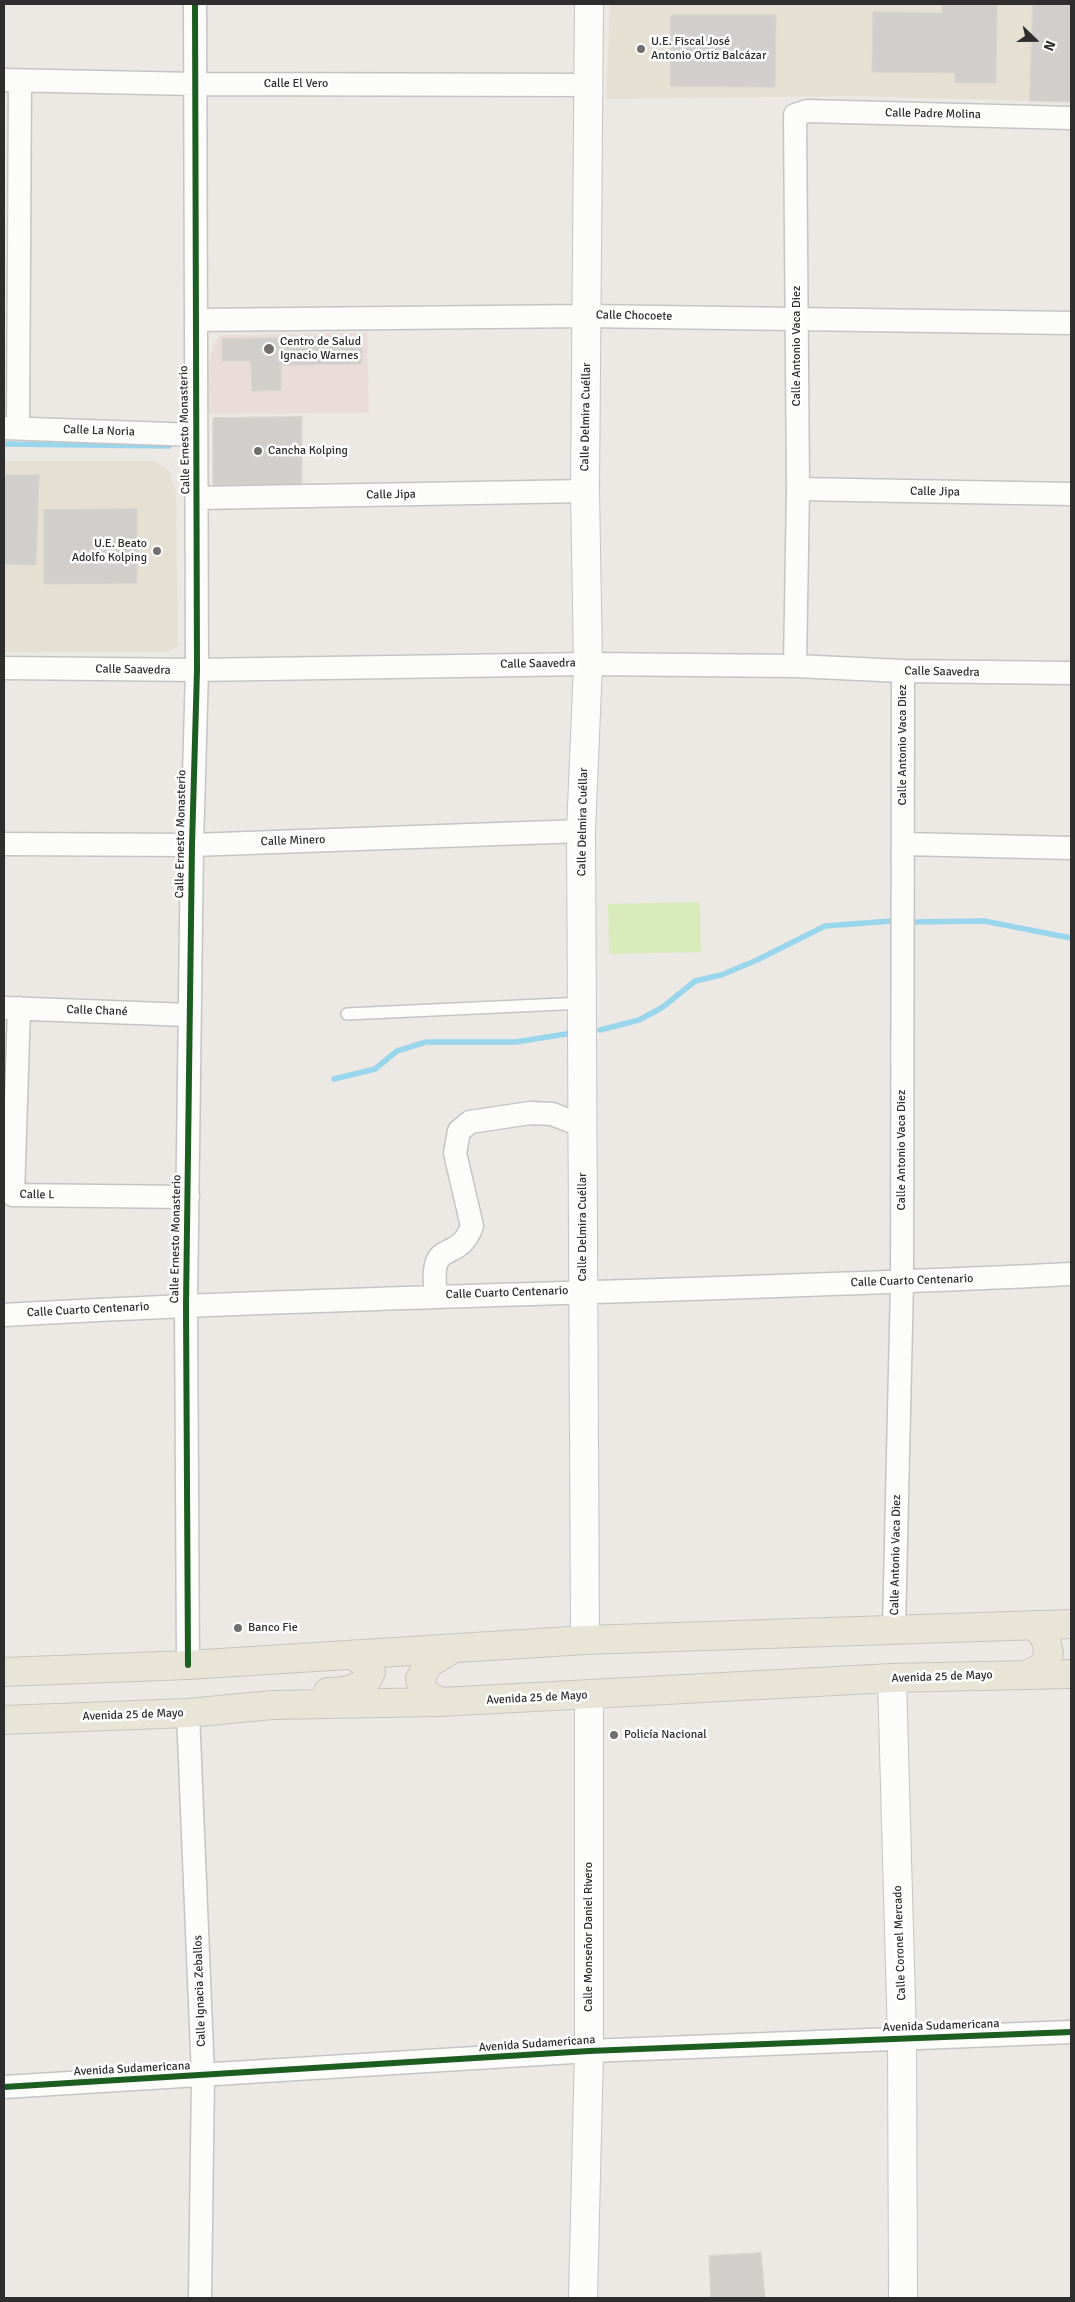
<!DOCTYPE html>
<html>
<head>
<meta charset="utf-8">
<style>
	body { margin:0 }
	#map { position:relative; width:1075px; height:2302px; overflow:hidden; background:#ece8e4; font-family:Signika,sans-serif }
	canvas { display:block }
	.frame { position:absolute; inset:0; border:5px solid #2e2e2e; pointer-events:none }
	.north { position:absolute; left:1010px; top:15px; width:50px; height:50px; -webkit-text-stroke:4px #fff; paint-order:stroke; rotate:112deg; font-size:14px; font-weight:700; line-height:20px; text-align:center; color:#2e2e2e }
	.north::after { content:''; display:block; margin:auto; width:18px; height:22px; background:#2e2e2e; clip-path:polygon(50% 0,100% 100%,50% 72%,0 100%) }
</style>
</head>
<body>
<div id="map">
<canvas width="1075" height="2302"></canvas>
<div class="frame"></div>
<div class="north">N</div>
</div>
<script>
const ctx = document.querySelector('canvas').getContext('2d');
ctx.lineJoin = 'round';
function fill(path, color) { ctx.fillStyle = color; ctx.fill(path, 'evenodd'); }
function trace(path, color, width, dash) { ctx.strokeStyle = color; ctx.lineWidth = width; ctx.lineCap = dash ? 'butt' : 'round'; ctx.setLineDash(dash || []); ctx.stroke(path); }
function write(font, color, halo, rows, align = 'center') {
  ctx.font = font + ' Signika,sans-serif'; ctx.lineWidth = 5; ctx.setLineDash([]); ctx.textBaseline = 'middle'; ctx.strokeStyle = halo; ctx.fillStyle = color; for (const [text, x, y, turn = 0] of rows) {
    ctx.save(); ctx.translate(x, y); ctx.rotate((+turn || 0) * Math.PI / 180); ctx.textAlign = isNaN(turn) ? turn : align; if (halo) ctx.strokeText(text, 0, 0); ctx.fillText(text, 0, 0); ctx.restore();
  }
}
const education = new Path2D(`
	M610,4H1071V102L852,96L606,99Z
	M4,461H154L169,470L176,492L178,646L168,652H4Z`);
const medical = new Path2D(`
	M367,333L369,413L209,414L208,373L211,353L214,343L221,335Z`);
const pitch = new Path2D(`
	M700,902L701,952L609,954L608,904Z`);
const stream = new Path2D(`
	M4,444L169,446
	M912,922L984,921L1071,938
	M600,1030L639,1020L663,1007L695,981L721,975L757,960L825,926L891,921
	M334,1079L375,1069L397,1051L426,1042H516L572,1033`);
const building = new Path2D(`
	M942,4H997L996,83H955V73L872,72L873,12L942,13Z
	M1033,4H1071V102L1030,101Z
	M671,15H776L775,87L671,86Z
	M362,337V364L281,365V390L252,391L251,361H222V339Z
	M302,417V484L213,485V418Z
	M4,475H39L36,565L4,564Z
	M137,509V583L44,584V510Z
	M761,2253L765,2298H711L709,2256Z`);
const service = new Path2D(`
	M347,1014L583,1003`);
const minor = new Path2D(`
	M4,80L195,84L588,85
	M197,320L587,316L1071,323
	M4,428L195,435
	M18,428L20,81
	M798,489L1071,494
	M197,498L585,491
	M795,666L798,489L795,115L807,111L1071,118
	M4,668L197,670L588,664L795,666L903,671L1071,673
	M4,844L192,845L581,831
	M904,844L1071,848
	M5,1008L189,1015
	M19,1008L13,1195L188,1197
	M436,1296C428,1233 457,1267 472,1226L455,1153L459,1131L470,1122L530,1113L552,1114L583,1126
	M4,1315C359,1295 716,1292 1071,1274
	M894,1629L902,1282L903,671
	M188,1665L186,1305L192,845L197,670L195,4
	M188,1713L203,2076L200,2298
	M4,2087L589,2051L1071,2032`);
const secondary = new Path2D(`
	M585,1640L581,831L588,664L585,491L589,4
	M892,1678L902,2038L903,2298
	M583,2298L589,2051V1695`);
const primary = new Path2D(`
	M4,1672L188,1665L585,1640L1071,1624
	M1026,1675L1043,1667L1049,1653L1045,1638L1035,1625
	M328,1692C345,1692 365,1689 371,1672L365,1663L352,1655
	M440,1702L424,1693L420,1679L428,1664L454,1648
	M4,1720L188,1713L272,1705L440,1702L892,1678L1071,1674`);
const cycleway = new Path2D(`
	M188,1665L186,1305L192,845L197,670L195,4
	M4,2087L589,2051L1071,2032`);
const markers = [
	[641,49,5,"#706f6e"],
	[269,349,6,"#706f6e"],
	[258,451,5,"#706f6e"],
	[157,551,5,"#706f6e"],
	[238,1628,5,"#706f6e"],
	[614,1735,5,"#706f6e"]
];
const poiNames = [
	["U.E. Fiscal José",651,42],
	["Antonio Ortiz Balcázar",651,56],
	["Centro de Salud",280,342],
	["Ignacio Warnes",280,356],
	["Cancha Kolping",268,451],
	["U.E. Beato",147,544,"right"],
	["Adolfo Kolping",147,558,"right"],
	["Banco Fie",248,1628],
	["Policía Nacional",624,1735]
];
const streetNames = [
	["Calle El Vero",296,84],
	["Calle Padre Molina",933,114,1],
	["Calle Chocoete",634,316,1],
	["Calle Antonio Vaca Diez",797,346,-90],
	["Calle Delmira Cuéllar",586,417,-89],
	["Calle Ernesto Monasterio",185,430,-91],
	["Calle La Noria",99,431,2],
	["Calle Jipa",935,492,1],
	["Calle Jipa",391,495,-1],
	["Calle Saavedra",538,664,-1],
	["Calle Saavedra",133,670,1],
	["Calle Saavedra",942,672,1],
	["Calle Antonio Vaca Diez",903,745,-90],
	["Calle Delmira Cuéllar",583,822,-89],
	["Calle Ernesto Monasterio",181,834,-89],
	["Calle Minero",293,841,-2],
	["Calle Chané",97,1011,2],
	["Calle Antonio Vaca Diez",902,1150,-90],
	["Calle L",37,1195,1],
	["Calle Delmira Cuéllar",583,1227,-90],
	["Calle Ernesto Monasterio",176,1239,-89],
	["Calle Cuarto Centenario",912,1281,-2],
	["Calle Cuarto Centenario",507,1293,-2],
	["Calle Cuarto Centenario",88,1310,-3],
	["Calle Antonio Vaca Diez",896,1555,-89],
	["Avenida 25 de Mayo",942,1677,-2],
	["Avenida 25 de Mayo",537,1698,-3],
	["Avenida 25 de Mayo",133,1715,-2],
	["Calle Monseñor Daniel Rivero",589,1937,-90],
	["Calle Coronel Mercado",900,1943,-92],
	["Calle Ignacia Zeballos",200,1991,-92],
	["Avenida Sudamericana",941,2026,-2],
	["Avenida Sudamericana",537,2044,-4],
	["Avenida Sudamericana",132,2069,-3]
];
fill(education, '#e6e0d3');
fill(medical, '#e9dcdb');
fill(pitch, '#d9eabb');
trace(stream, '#99d6ec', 5.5);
fill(building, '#d1cecb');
trace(building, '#d7d4d0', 1);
trace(service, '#c5c4c5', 14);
trace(minor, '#c5c4c5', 25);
trace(secondary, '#c5c4c5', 30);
trace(primary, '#c6c5c4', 30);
trace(service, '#fcfcfb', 11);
trace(minor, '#fcfcfb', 22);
trace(secondary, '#fcfcfb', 28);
trace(primary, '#e8e4d6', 28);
trace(cycleway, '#1b5e20', 6);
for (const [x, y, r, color] of markers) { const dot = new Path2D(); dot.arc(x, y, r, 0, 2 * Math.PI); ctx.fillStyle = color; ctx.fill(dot); trace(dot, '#fff', 2); }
write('12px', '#2e2e2e', '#fff', poiNames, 'left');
write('12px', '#2e2e2e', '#fff', streetNames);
</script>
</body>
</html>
